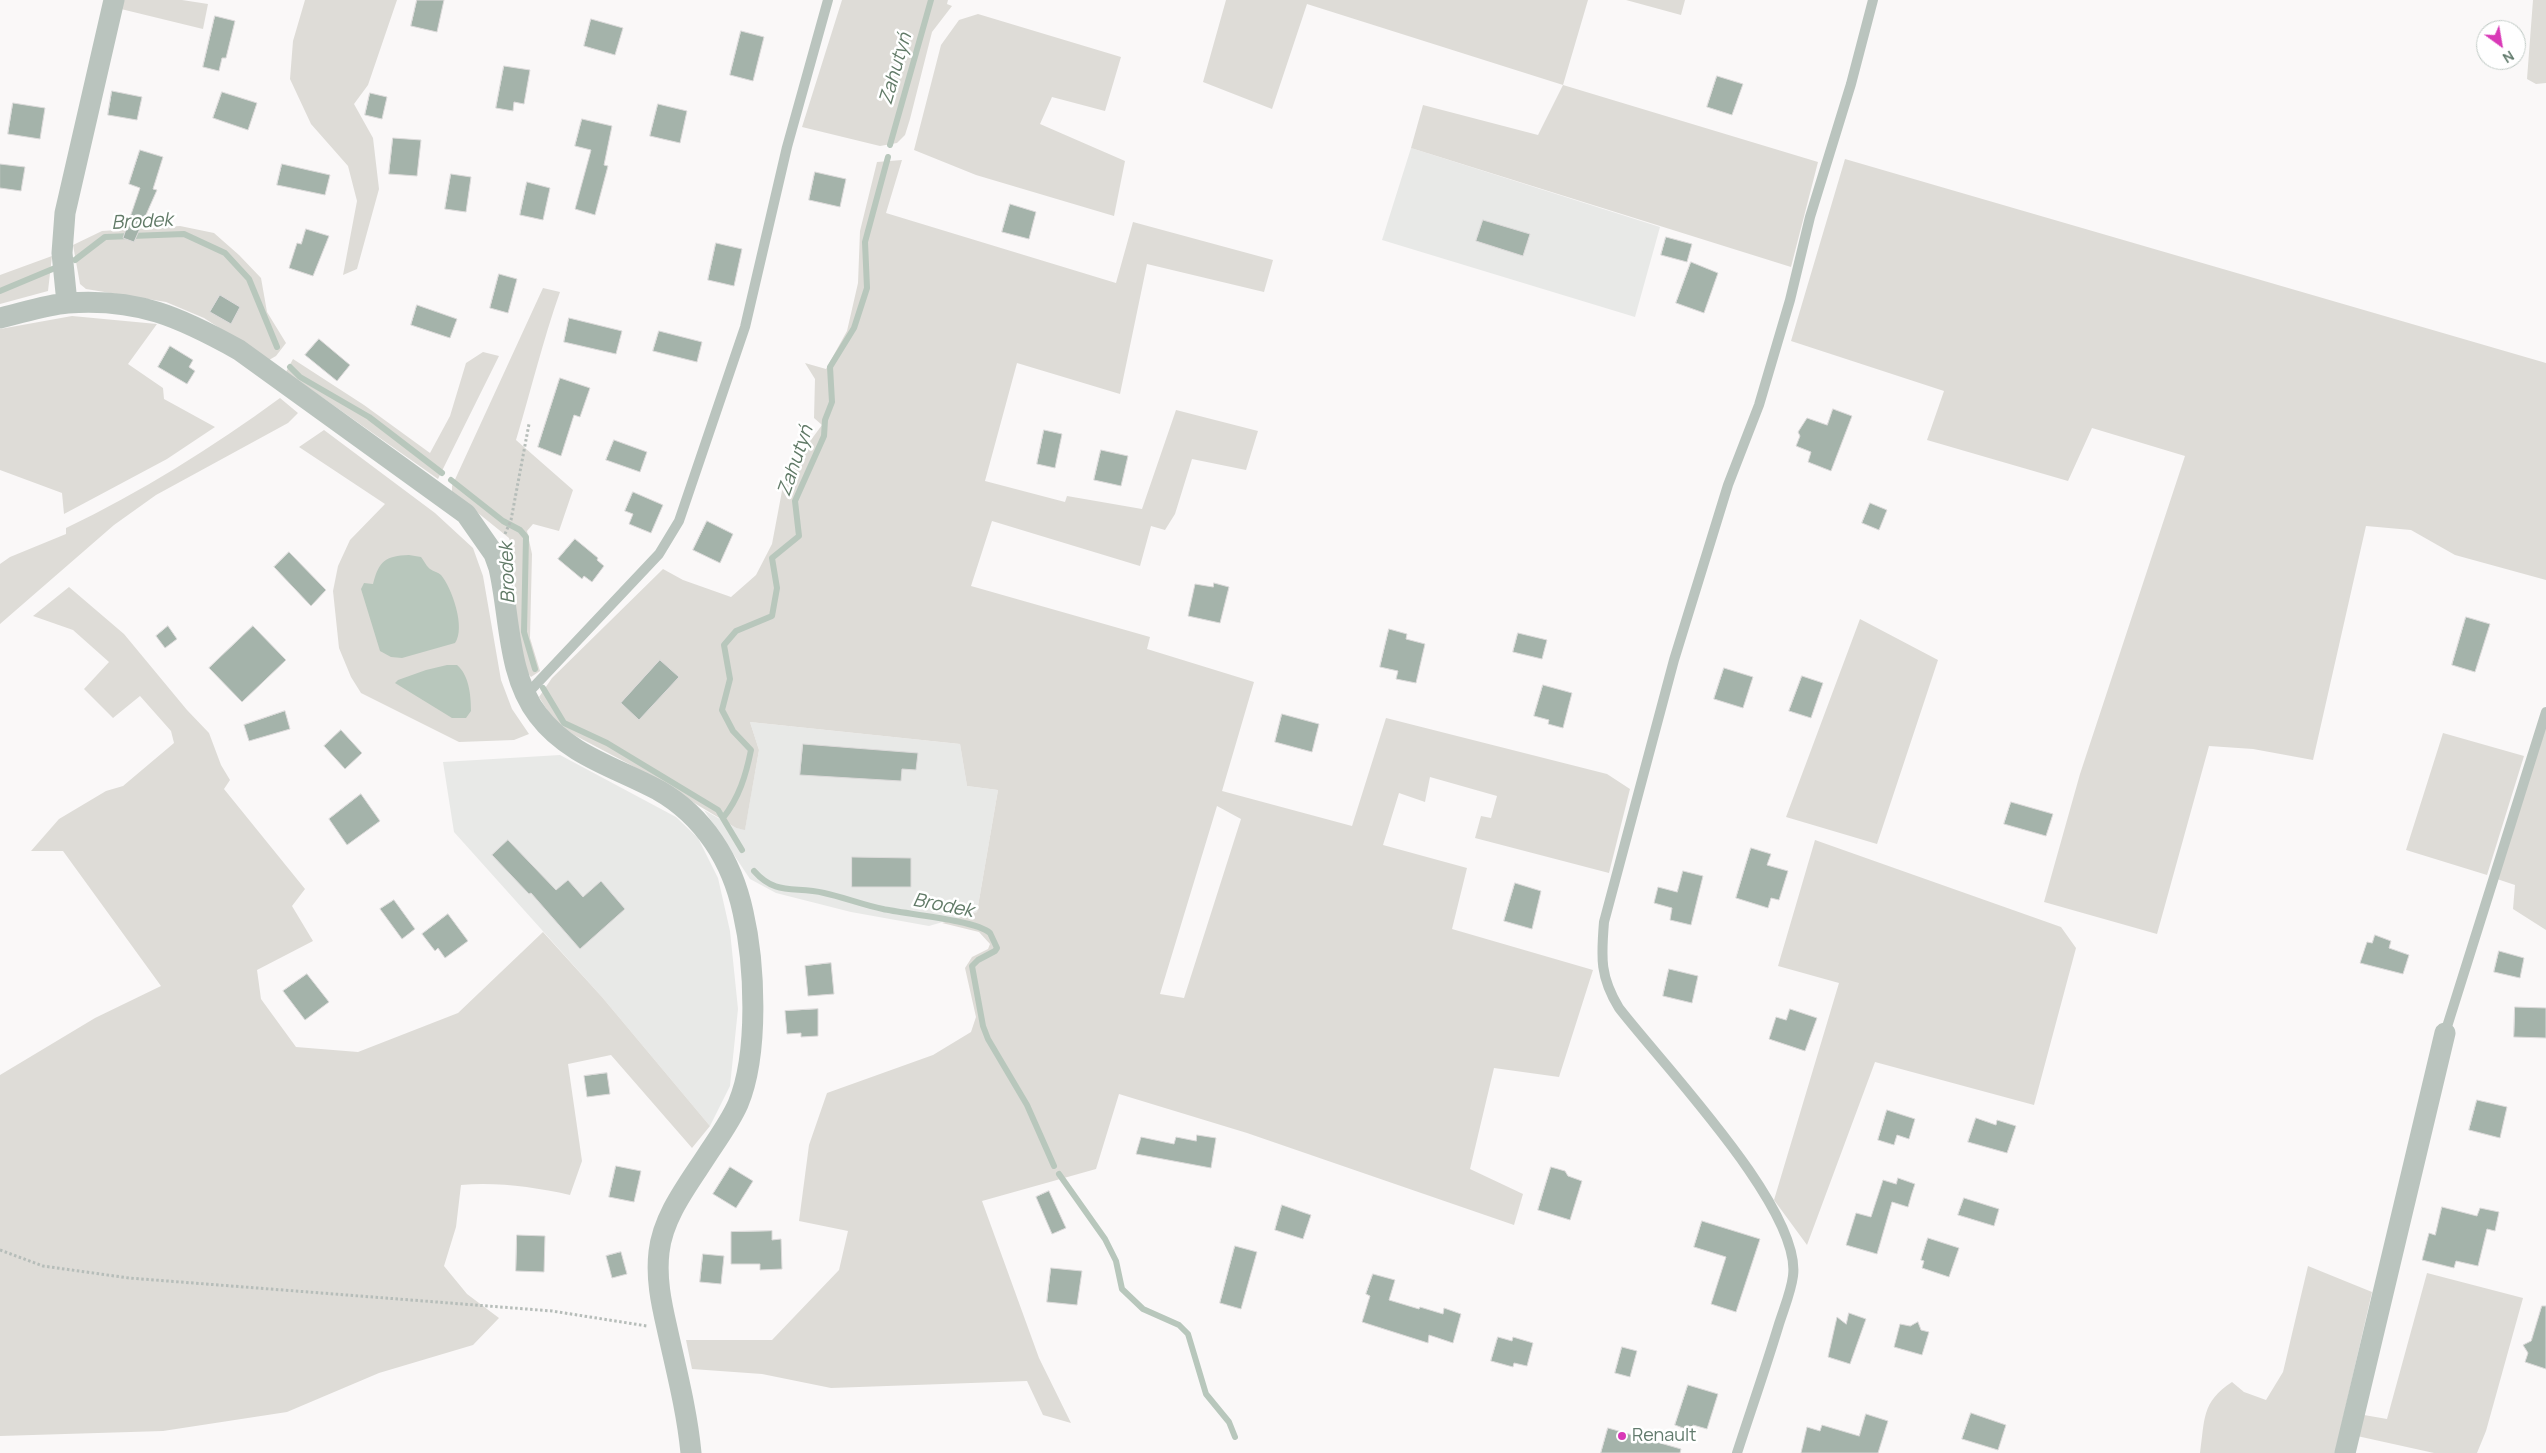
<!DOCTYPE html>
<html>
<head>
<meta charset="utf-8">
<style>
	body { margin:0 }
	#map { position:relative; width:2546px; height:1453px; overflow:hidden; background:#faf8f8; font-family:Manrope,sans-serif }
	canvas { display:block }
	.north { position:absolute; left:2476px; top:20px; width:50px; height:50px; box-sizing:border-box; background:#fff; border:1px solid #c0cac5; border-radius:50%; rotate:148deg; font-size:14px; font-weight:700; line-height:20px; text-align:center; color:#627b6d }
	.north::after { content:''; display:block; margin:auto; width:18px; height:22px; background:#d939b7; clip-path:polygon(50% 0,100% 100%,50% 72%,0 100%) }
</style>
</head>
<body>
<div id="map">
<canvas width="2546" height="1453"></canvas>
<div class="north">N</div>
</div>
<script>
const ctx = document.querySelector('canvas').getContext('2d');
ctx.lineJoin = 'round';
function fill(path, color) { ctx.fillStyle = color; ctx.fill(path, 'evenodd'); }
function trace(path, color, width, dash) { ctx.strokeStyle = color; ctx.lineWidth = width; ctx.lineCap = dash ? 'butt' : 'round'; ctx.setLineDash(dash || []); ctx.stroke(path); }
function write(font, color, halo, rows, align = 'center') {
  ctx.font = font + ' Manrope,sans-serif'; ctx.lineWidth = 5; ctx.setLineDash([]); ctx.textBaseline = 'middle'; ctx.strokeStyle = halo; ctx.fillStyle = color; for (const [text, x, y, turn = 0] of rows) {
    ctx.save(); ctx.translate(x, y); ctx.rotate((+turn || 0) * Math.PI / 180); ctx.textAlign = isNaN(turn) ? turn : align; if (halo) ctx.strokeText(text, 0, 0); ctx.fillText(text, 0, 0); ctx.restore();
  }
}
const built = new Path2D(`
	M1411,148L1660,227L1635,317L1382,240Z
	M750,722L960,744L967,786L998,790L977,912L929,926L851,912L776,893L750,879L704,810L736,828L745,829L759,750Z
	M560,755L676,817L698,838L718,878L730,931L738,1009L730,1086L710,1126L602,997L454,832L443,762Z`);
const green = new Path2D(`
	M123,0H182L208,4L203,29L121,9Z
	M305,0H397L368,85L354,104L373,138L379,189L357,269L343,275L357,201L348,166L311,124L290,79L293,41Z
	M842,0H948L947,4L952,6L932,32L910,119L905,135L897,143L880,146L802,127Z
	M1226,0H1588L1563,85L1818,162L1791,267L1411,148L1423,105L1538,135L1563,85L1307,4L1272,109L1203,82Z
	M1626,0H1685L1681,15Z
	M2533,0H2546V83L2536,84L2527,79Z
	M978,14L1121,57L1105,111L1052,97L1040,124L1125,161L1114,216L976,175L914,150L941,45L959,20Z
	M1845,159L2546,363V580L2455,555L2411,530L2366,526L2313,760L2253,749L2209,746L2157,934L2044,902L2080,774L2185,456L2092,428L2068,481L1927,440L1944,391L1791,341Z
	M902,160L886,213L1116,283L1133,222L1273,260L1264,292L1147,264L1120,394L1017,363L985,481L1065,502L1067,496L1142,509L1176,410L1258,431L1246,470L1192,459L1175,514L1165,530L1151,526L1140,566L992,521L971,586L1150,637L1147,649L1254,682L1222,791L1352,826L1386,718L1607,774L1630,789L1609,873L1475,838L1481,816L1491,818L1497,796L1430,777L1425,802L1399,793L1383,845L1467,868L1452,929L1593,970L1559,1077L1494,1068L1470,1169L1523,1194L1514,1225L1247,1133L1119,1094L1096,1169L982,1201L1039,1358L1071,1423L1043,1415L1027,1381L831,1388L762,1374L692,1369L686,1340H772L839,1270L848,1231L799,1221L809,1145L827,1093L933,1055L971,1032L976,1017L965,968L972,957L988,949L990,944L979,932L942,923L977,912L998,790L967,786L960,744L750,722L759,750L745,830L736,828L629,764L557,726L539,697L552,678L663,569L683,580L731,597L756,575L772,544L785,475L822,425L814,418L815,379L805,363L826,369L847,331L858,283L860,231L877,162ZM1217,806L1241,819L1184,998L1160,994Z
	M180,226L214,233L239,255L261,278L267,312L286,343L276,356L269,360L204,318L166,302L86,289L80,284L73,245L102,231Z
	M52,256L48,291L0,304V275Z
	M543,288L560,292C543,340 531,390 516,440L573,490L559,531L533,524L527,531L532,554L530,638L540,671L531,677C507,647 521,575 509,538L452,492V486Z
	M72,316L157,324L128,364L163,388L164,399L215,427L167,459L64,514L62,493L0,470V329Z
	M483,352L499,356L438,479L286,372L293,359L364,405L430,453L450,416L466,363Z
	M280,398L298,413L288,423L156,495L114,525L0,624V564L10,557L66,534V528C141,492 212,448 280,398Z
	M324,430L435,513L473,548L483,576L501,680L512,709L529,734L514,740L459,742L361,693L351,677L339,648L333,591L338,566L350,540L385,504L299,447Z
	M69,587L124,634L187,710L209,733L221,765L230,780L224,789L305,889L292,906L313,941L257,970L261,999L296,1047L358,1052L458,1013L543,932L602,997L710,1126L692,1148L611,1055L568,1064L582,1161L570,1195C534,1187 497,1182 461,1185L456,1227L444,1266L467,1294L499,1318L473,1345L379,1373L287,1412L163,1431L0,1436V1075L95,1018L161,986L63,851H31L59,819L106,791L123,786L174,743L171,731L140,696L113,718L84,689L109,662L73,630L33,616Z
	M1860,619L1938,660L1877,844L1786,817Z
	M2546,727V930L2513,909L2515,885L2497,879Z
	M2443,733L2524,756L2487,875L2406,850Z
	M1815,840L2061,927L2076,948L2034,1105L1875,1062L1807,1245L1774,1200L1839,983L1778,966Z
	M2308,1266L2372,1292L2335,1453H2200C2205,1420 2201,1402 2232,1382L2244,1392L2266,1400L2283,1372Z
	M2427,1273L2523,1298L2486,1431L2477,1453H2434L2357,1436L2364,1415L2387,1419Z`);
const water = new Path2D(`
	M409,555L421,557C424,561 427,567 430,569C434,572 438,572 441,575C452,588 466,628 455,643L402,658L391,657L380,651L361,589L364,583L373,584C379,561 385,556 409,555Z
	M447,665H457C469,675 471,695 471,711L466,718H452L395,683L398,680L426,670Z`);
const stream = new Path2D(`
	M890,145L931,0
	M75,260L105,237L184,234L225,253L249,279L277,347
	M0,291L55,268
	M290,367L300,377L369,417L442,473
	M451,480L503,521L520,530L526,537L524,632L535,669
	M543,688L564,723L607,743L718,810L742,850
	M723,818C739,798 746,775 751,750L733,731L722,710L730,679L724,645L736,631L772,616L777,588L772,558L799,536L795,501L824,436L825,420L832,402L830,367L854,328L867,288L865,242L888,157
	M754,871C776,896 794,886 824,893C843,897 863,905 883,909C905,914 976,920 990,933L997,948L995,951L978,960L972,966L983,1026L988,1039L1027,1105L1054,1166
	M1059,1174L1105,1239L1116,1261L1122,1289L1143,1309L1179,1325L1188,1334L1206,1394L1229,1422L1235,1437`);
const building = new Path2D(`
	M417,0H444L437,32L411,26Z
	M215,16L235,21L226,58H222L219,71L203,67Z
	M591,19L623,28L615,55L584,46Z
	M741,31L764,37L753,81L730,75Z
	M504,66L530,70L524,104L514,102L513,111L496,108Z
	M1717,76L1743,84L1732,115L1707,107Z
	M112,91L142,97L137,120L108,115Z
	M222,92L257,103L248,130L213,118Z
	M370,93L387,97L382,119L365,115Z
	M13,103L45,108L40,139L8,134Z
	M658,104L687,111L680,143L650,136Z
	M582,119L612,126L604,165L608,166L595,215L575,209L591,150L575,146Z
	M393,138L421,140L417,176L389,174Z
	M140,150L163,157L153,189L157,190L134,242L123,238L140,188L129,184Z
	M0,164L25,167L21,191L0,188Z
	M282,164L330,175L325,195L277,185Z
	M815,172L846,179L840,207L809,200Z
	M451,174L471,177L466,212L445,209Z
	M527,182L550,188L543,220L520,215Z
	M1010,204L1036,212L1029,239L1002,232Z
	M1483,220L1530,234L1523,256L1476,241Z
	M306,229L329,236L313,276L289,268L297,243L301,244Z
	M1666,237L1692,244L1687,262L1661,255Z
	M716,243L742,249L734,286L708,280Z
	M1691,262L1718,273L1704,313L1676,303Z
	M499,274L517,279L508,313L490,308Z
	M220,295L240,307L231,324L210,312Z
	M417,305L457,319L450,338L411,325Z
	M569,318L622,331L616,354L564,342Z
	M659,331L702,342L697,362L653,351Z
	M319,339L350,365L337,381L305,355Z
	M170,346L193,360L189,367L195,371L187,384L158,367Z
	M560,378L590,388L580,417L574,415L561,456L538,447Z
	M1833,409L1852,416L1831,471L1808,462L1811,452L1796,446L1800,436L1798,432L1807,418L1827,425Z
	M1044,430L1062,434L1055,468L1037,464Z
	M614,440L647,452L640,472L606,460Z
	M1101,450L1128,456L1121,486L1094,480Z
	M633,492L663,505L651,533L629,524L633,514L625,511Z
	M1870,503L1887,510L1879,530L1862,523Z
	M707,521L733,534L720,563L693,550Z
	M575,539L598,558L597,560L604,566L592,582L584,576L582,579L558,559Z
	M289,552L326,590L311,606L274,567Z
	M1214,583L1229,587L1220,623L1188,616L1195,584L1213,587Z
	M2466,617L2490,624L2475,672L2452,665Z
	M168,626L177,639L165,648L156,636Z
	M253,626L286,660L242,702L209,668Z
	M1389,629L1407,634L1406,639L1425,644L1416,683L1396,679L1398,671L1380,667Z
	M1518,633L1547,640L1542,659L1513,652Z
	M660,660L679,677L639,720L621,703Z
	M1724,668L1753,677L1743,708L1714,699Z
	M1802,676L1823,683L1811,718L1789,711Z
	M1543,685L1572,693L1563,728L1548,724L1549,720L1534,716Z
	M285,711L290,729L249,741L244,725Z
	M1282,714L1319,724L1312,752L1275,742Z
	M341,730L362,753L345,769L324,746Z
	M803,744L918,753L916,770L902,769L901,781L800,775Z
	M361,794L380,821L347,845L329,819Z
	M2011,802L2053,814L2046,836L2004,824Z
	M508,840L556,890L568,880L583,897L601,881L625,909L580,949L531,893L529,894L492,855Z
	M1751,848L1771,854L1767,865L1788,871L1779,900L1771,898L1768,908L1736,898Z
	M852,857L911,858V887H852Z
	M1683,871L1703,876L1691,925L1670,920L1672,908L1654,903L1658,887L1677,892Z
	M1515,883L1541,891L1532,929L1504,921Z
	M394,900L415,929L402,939L380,909Z
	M448,914L468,941L445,958L438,948L435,951L422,934Z
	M2375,935L2391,941L2389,948L2409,955L2403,974L2360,963L2367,942L2372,943Z
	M2499,951L2524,958L2520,978L2494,972Z
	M831,963L834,994L808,996L805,966Z
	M1669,969L1698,976L1692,1003L1663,996Z
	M307,974L329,1002L305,1020L283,991Z
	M2515,1007L2546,1008V1038L2514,1037Z
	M818,1009V1036L801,1037V1033L787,1034L785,1011Z
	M1790,1009L1817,1018L1805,1051L1769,1039L1776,1017L1786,1020Z
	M607,1073L610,1094L587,1097L584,1076Z
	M2477,1100L2507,1107L2500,1138L2469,1130Z
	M1887,1110L1915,1119L1909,1139L1897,1135L1894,1145L1878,1140Z
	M1976,1118L1996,1125L1997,1120L2016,1126L2007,1153L1968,1142Z
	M1197,1135L1216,1138L1211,1168L1136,1154L1141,1137L1174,1144L1176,1137L1196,1141Z
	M616,1166L641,1171L634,1202L609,1197Z
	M730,1167L753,1181L736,1208L713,1194Z
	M1551,1167L1565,1171L1568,1176L1582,1181L1570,1220L1538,1210Z
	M1898,1178L1915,1184L1912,1193L1908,1207L1892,1202L1877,1254L1846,1245L1856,1213L1871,1217L1883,1180L1896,1184Z
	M1049,1191L1066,1228L1052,1234L1036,1197Z
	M1964,1198L1999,1209L1994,1226L1958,1215Z
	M1282,1205L1311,1215L1303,1239L1275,1230Z
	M2442,1207L2477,1216L2480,1208L2499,1212L2495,1231L2487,1229L2478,1266L2456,1261L2454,1268L2422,1260L2429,1233L2435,1235Z
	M1702,1221L1760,1239L1736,1312L1711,1304L1726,1257L1694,1247Z
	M772,1231V1240L781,1239L782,1269L760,1270V1264H731V1232Z
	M517,1235L545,1236L544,1272L516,1271Z
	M1928,1238L1959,1248L1949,1277L1922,1268L1924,1261L1921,1260Z
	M1235,1246L1257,1252L1241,1309L1220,1303Z
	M621,1252L627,1274L612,1278L606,1256Z
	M703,1254L724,1256L721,1284L700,1282Z
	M1051,1268L1082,1271L1077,1305L1047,1302Z
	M1373,1274L1395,1280L1389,1300L1419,1309L1420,1307L1443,1314L1444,1308L1461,1314L1453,1343L1429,1335L1428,1343L1362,1322L1370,1296L1366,1294Z
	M2542,1306H2546V1369L2525,1362L2528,1353L2523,1345L2531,1341Z
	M1849,1313L1866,1319L1850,1364L1828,1357L1837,1317L1846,1324Z
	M1918,1322L1921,1330L1929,1332L1922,1355L1894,1347L1900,1324L1910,1326Z
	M1498,1337L1512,1341L1513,1337L1533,1343L1527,1366L1514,1363L1513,1367L1491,1361Z
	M1622,1347L1637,1351L1630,1377L1615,1373Z
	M1688,1385L1718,1394L1707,1429L1693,1425L1691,1431L1675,1425Z
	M1971,1413L2006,1425L1998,1450L1962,1439Z
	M1866,1414L1888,1421L1878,1453H1801L1807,1427L1820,1431L1822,1425L1859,1436Z
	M1608,1428L1681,1449L1680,1453H1601Z`);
const path = new Path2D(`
	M505,534L511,520L529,424
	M0,1250L43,1266L129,1278L552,1311L647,1326`);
const lane = new Path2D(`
	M526,695L659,554L679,521L745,327L787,147L828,0
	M2445,1033L2546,712
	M1737,1453C1751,1410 1766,1367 1779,1324C1784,1308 1791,1292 1793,1276C1802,1209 1662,1064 1619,1008C1600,977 1601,958 1604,922L1674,660L1728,485L1759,405L1790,300L1810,217L1851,84L1873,0`);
const street = new Path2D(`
	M67,303L62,253L65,213L114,0
	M0,318C22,313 45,305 68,303C138,298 180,317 239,350L466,514L494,554L499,568C510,615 507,675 538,715C568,755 615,767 658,790C704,816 732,861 743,912C755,964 759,1054 738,1104C731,1120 719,1137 709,1152C690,1182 663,1215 659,1252C656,1278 661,1302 667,1328C676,1369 687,1411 691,1453
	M2345,1453L2445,1033`);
const markers = [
	[1622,1436,5,"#d939b7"]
];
const poiNames = [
	["Renault",1632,1436]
];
const waterNames = [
	["Zahutyń",896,69,-74],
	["Brodek",142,222,-3],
	["Zahutyń",796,461,-71],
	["Brodek",508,573,-92],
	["Brodek",943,906,11]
];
fill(built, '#e8e9e7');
fill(green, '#dedcd7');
fill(water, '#b8c7bc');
trace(stream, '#b8c7bc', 6);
fill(building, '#a4b3aa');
trace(building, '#dcdada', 1);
trace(path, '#b6bdb9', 3, [2.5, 2.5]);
trace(lane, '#bac4be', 10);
trace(street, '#bac4be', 21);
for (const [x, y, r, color] of markers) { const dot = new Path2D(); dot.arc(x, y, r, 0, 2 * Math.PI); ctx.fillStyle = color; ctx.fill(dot); trace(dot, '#fff', 2); }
write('18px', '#627b6d', '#fff', poiNames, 'left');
write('italic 19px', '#617a67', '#fff', waterNames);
</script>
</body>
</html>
